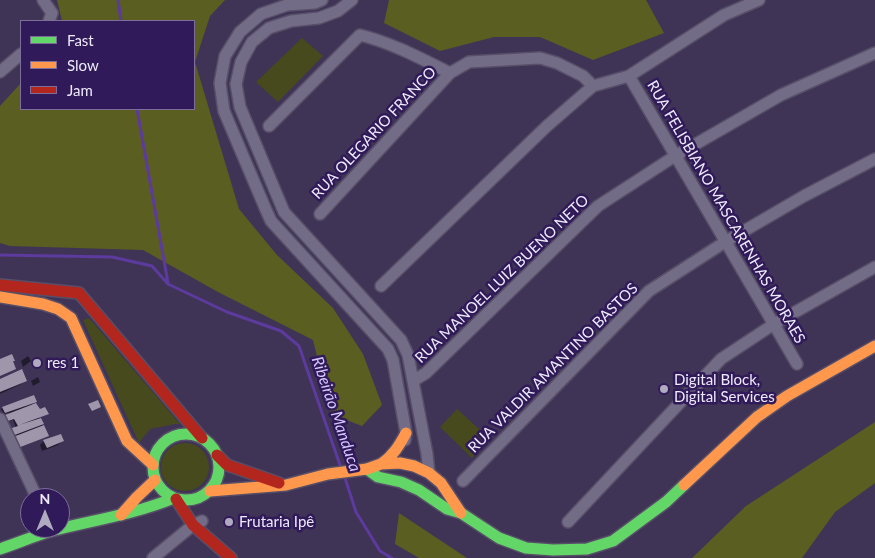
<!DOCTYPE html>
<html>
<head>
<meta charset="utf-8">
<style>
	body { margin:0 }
	#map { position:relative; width:875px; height:558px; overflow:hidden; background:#3f3456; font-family:Lato,sans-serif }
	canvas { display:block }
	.legend { position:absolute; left:20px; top:20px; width:175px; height:90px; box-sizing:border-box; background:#311a59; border:1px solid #7c6d99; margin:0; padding:6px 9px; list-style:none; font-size:15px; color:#edeafa }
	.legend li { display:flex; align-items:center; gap:10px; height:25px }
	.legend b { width:25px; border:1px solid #7c6d99 }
	.north { position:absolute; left:20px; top:488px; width:50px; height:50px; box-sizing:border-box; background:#311a59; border:1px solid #7c6d99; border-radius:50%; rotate:0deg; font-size:14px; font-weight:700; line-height:20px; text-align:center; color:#edeafa }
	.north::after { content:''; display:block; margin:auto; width:18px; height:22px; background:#b0aac1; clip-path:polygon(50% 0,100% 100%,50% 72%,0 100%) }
</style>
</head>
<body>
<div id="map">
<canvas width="875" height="558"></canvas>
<ul class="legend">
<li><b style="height:6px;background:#63d668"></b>Fast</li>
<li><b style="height:6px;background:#ff974d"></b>Slow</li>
<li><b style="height:6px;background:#b3261e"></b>Jam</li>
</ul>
<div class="north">N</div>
</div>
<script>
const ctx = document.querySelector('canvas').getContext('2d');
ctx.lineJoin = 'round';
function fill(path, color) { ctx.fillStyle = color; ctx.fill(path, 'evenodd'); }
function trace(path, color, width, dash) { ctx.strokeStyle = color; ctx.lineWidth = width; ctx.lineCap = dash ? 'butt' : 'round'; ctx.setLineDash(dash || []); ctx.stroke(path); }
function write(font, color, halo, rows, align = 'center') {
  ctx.font = font + ' Lato,sans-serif'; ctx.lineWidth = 5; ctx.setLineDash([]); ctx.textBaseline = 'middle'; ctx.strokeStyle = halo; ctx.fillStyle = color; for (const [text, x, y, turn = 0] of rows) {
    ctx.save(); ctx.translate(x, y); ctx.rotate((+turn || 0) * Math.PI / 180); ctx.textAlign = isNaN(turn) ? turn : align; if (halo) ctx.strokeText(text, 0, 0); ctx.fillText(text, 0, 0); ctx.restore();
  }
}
const green = new Path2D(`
	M302,38L323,56L278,102L256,82Z
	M89,318L180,424H175L150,429L139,443L83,320Z
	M457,409L490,439L472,458L440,427Z
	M161 467a24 24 0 1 1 48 0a24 24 0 1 1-48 0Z`);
const forest = new Path2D(`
	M57,0H225L210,16L195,62L239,209L277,255L333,308L363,354L382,405L362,426L331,414L313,340L218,292L143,250L10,246L0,243V106L21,83V109H194V21H62Z
	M389,0H646L664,33L593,60L540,37H494L440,51L384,23Z
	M875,422V483L835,512L802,558H692L746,506Z
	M399,513L467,558H419L395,544Z`);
const shadow = new Path2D(`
	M28,356L31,361L23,367L21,361Z
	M38,360L40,365L34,368L32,364Z
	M38,377L40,382L33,386L31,381Z
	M0,380H25L21,384L0,394Z
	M35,401L30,407L47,414L39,417L48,436L19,448L14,437L18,434L11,437L16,428L13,420L6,422L4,417L10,412L4,414L1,409L3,408Z
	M44,441H62L58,445L42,451L40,445Z`);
const stream = new Path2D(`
	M118,0L121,21
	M137,109L168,283
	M0,255L112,257L152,266L168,284L227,312L281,331L299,346L341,468
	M345,478L356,512L380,551L392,558`);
const building = new Path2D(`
	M12,354L15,361H13L16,369L0,376V359Z
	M22,369L27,381L0,392V379Z
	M34,395L37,402L5,413L2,407Z
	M98,400L101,407L92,411L88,404Z
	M36,403L40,409L45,407L49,414L19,425L41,418L44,424L12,436L9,429L18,426L14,419L8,421L5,415Z
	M44,425L49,436L18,448L13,437Z
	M61,434L64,441L47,448L43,440Z`);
const street = new Path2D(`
	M43,0L52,13L49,21
	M322,0L315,3L287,5L261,14L240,32L225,56L220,83L224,111L266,210L271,221L388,349L393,360L406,433L405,440
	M352,0L338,11L319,18L291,21L269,28L252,42L241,62L236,84L240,107L284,212L401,340L408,355L427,454L429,473
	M0,72L21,54
	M629,76L797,364
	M269,126L360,35C392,43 420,58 450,73L469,62L540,58L557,63L583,76L593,86
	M320,214L450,73
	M381,286L547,126L593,86L629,76L724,15L759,0
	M413,381L426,373L598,206L675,156L781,95L875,53
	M0,419L37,498
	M463,481L649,291L725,242L804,196L875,159
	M568,522L721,359L774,324L875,267
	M153,558L193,525L202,521`);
const fast = new Path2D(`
	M153 467a33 33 0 1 1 66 0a33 33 0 1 1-66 0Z
	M367,469L378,477L401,482L419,490L447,509L461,513L499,538L526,548L553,550L587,549L613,541L666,502L684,485
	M0,549C18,543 36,535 55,530C95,520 135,514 174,498`);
const slow = new Path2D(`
	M0,297L43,304L58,309L71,318L127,441L153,465
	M381,464C393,456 399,446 406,433
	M684,485L757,417L787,396L875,346
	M210,491L286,485L328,474L367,469L381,464L400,463L414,466L429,473L441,483L461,513
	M121,515L137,497L155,480`);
const jam = new Path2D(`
	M0,285L79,293L202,438
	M217,455L227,465L279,483
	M176,499L193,525L231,558`);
const markers = [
	[37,363,5,"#b0aac1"],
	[664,389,5,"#b0aac1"],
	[229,522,5,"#b0aac1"]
];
const streetNames = [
	["RUA OLEGARIO FRANCO",374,133,-47],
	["RUA FELISBIANO MASCARENHAS MORAES",726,212,60],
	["RUA MANOEL LUIZ BUENO NETO",502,279,-44],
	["RUA VALDIR AMANTINO BASTOS",553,368,-45]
];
const poiNames = [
	["res 1",47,363],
	["Digital Block,",674,380],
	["Digital Services",674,397],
	["Frutaria Ipê",239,522]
];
const waterNames = [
	["Ribeirão Manduca",336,414,71]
];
fill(green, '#474a1c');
fill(forest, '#5a5e21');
fill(shadow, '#0007');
trace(stream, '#5d3a9e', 3);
fill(building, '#9f96ac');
trace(street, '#574e68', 14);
trace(fast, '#574e68', 14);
trace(slow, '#574e68', 14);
trace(jam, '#574e68', 14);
trace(street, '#736c86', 11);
trace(fast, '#63d668', 11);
trace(slow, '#ff974d', 11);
trace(jam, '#b3261e', 11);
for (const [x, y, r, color] of markers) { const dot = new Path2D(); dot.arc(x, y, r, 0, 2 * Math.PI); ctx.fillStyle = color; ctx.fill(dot); trace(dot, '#311a59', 2); }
write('15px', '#edeafa', '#311a59', streetNames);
write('15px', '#edeafa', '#311a59', poiNames, 'left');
write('italic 16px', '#d4c7fe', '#311a59', waterNames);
</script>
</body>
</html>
